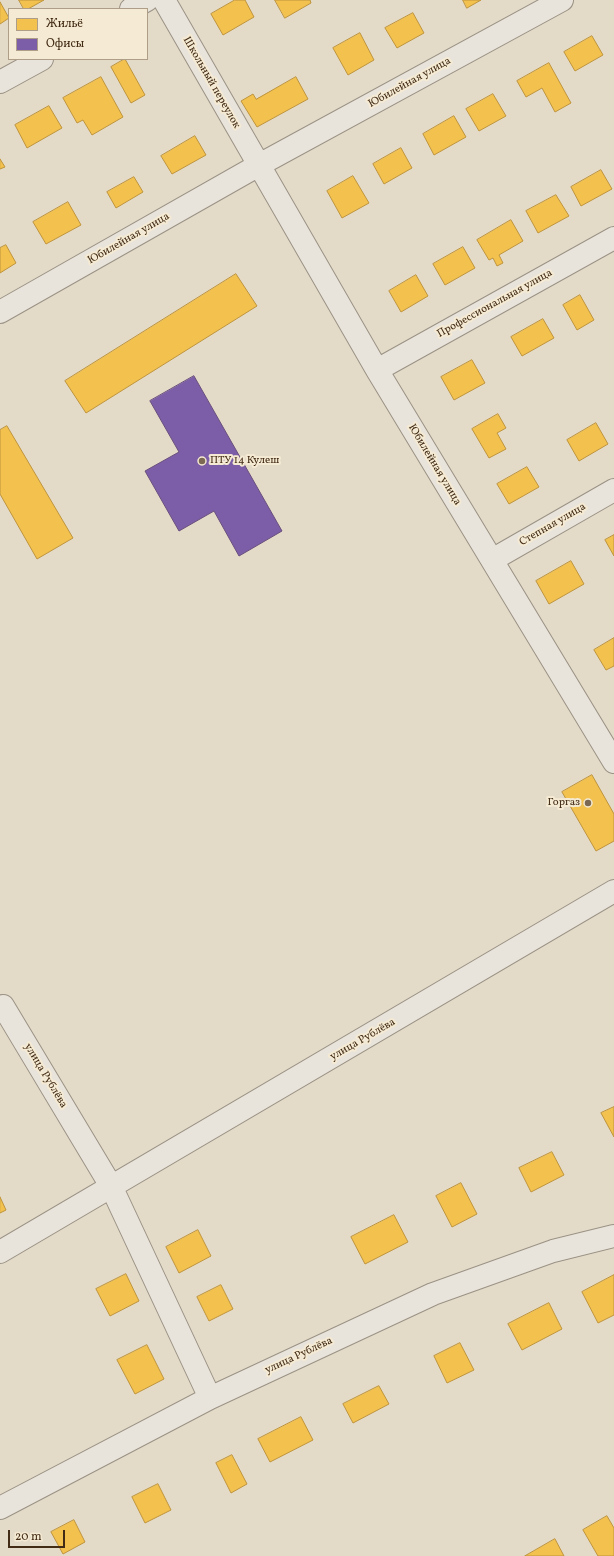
<!DOCTYPE html>
<html>
<head>
<meta charset="utf-8">
<style>
	body { margin:0 }
	#map { position:relative; width:614px; height:1556px; overflow:hidden; background:#e3dac8; font-family:Vollkorn,serif }
	canvas { display:block }
	.legend { position:absolute; left:8px; top:8px; width:140px; height:52px; box-sizing:border-box; background:#f5ead3; border:1px solid #ae9e87; margin:0; padding:5px 7px; list-style:none; font-size:12px; color:#432c16 }
	.legend li { display:flex; align-items:center; gap:8px; height:20px }
	.legend b { width:20px; border:1px solid #ae9e87 }
	.scale { position:absolute; left:8px; top:1530px; width:57px; height:18px; box-sizing:border-box; border:2px solid #432c16; border-top:0; padding-left:5px; font-size:12px; line-height:14px; white-space:nowrap; color:#432c16; -webkit-text-stroke:3px #f5ead3; paint-order:stroke }
</style>
</head>
<body>
<div id="map">
<canvas width="614" height="1556"></canvas>
<ul class="legend">
<li><b style="height:11px;background:#f2c14e"></b>Жильё</li>
<li><b style="height:11px;background:#7b5ea7"></b>Офисы</li>
</ul>
<div class="scale">20 m</div>
</div>
<script>
const ctx = document.querySelector('canvas').getContext('2d');
ctx.lineJoin = 'round';
function fill(path, color) { ctx.fillStyle = color; ctx.fill(path, 'evenodd'); }
function trace(path, color, width, dash) { ctx.strokeStyle = color; ctx.lineWidth = width; ctx.lineCap = dash ? 'butt' : 'round'; ctx.setLineDash(dash || []); ctx.stroke(path); }
function write(font, color, halo, rows, align = 'center') {
  ctx.font = font + ' Vollkorn,serif'; ctx.lineWidth = 4; ctx.setLineDash([]); ctx.textBaseline = 'middle'; ctx.strokeStyle = halo; ctx.fillStyle = color; for (const [text, x, y, turn = 0] of rows) {
    ctx.save(); ctx.translate(x, y); ctx.rotate((+turn || 0) * Math.PI / 180); ctx.textAlign = isNaN(turn) ? turn : align; if (halo) ctx.strokeText(text, 0, 0); ctx.fillText(text, 0, 0); ctx.restore();
  }
}
const homes = new Path2D(`
	M19,0H44L28,9H24Z
	M235,0H245L254,17L223,35L211,14Z
	M275,0H310L311,3L285,18Z
	M463,0H481L467,8Z
	M0,2L9,18L0,24Z
	M413,13L424,33L397,48L385,28Z
	M360,33L374,60L348,75L333,48Z
	M592,36L603,55L575,71L564,52Z
	M125,59L145,95L131,103L111,67Z
	M549,63L571,103L555,112L542,88L526,97L517,81Z
	M101,77L123,117L92,135L83,120L77,123L63,98Z
	M296,77L308,99L257,127L241,101L253,94L256,99Z
	M493,94L506,116L479,131L466,109Z
	M49,106L62,128L27,148L15,125Z
	M454,116L466,137L434,155L423,134Z
	M195,136L206,155L172,174L161,156Z
	M401,148L412,168L384,184L373,164Z
	M0,159L5,167L0,169Z
	M601,170L612,189L581,206L571,187Z
	M353,176L369,203L342,218L327,191Z
	M134,177L143,192L116,208L107,192Z
	M556,195L569,216L538,233L526,211Z
	M68,202L81,225L46,244L33,222Z
	M511,220L523,241L499,255L503,263L497,266L493,258L489,260L477,240Z
	M6,245L16,263L0,273V248Z
	M463,247L475,268L445,285L433,264Z
	M236,274L257,306L86,413L65,381Z
	M416,275L428,296L401,312L389,291Z
	M580,295L594,320L577,330L563,305Z
	M543,319L554,338L522,356L511,337Z
	M472,360L485,383L454,400L441,377Z
	M498,414L506,428L497,433L506,449L489,458L472,429Z
	M596,423L608,444L579,461L567,440Z
	M7,426L73,538L37,559L0,494V430Z
	M527,467L539,487L509,504L497,484Z
	M614,535V556L605,540Z
	M571,561L584,584L549,604L536,581Z
	M614,638V666L606,670L594,650Z
	M592,775L614,814V841L596,851L562,792Z
	M614,1107V1137L601,1113Z
	M552,1152L564,1175L531,1192L519,1168Z
	M461,1183L477,1214L452,1227L436,1196Z
	M0,1197L6,1210L0,1213Z
	M394,1215L408,1242L365,1264L351,1237Z
	M198,1230L211,1256L179,1273L166,1247Z
	M126,1274L139,1301L110,1316L96,1289Z
	M614,1275V1315L598,1323L582,1292Z
	M221,1285L233,1309L209,1321L197,1297Z
	M549,1303L562,1329L522,1350L508,1324Z
	M460,1343L474,1370L447,1383L434,1356Z
	M147,1345L164,1379L135,1394L117,1360Z
	M379,1386L389,1404L353,1423L343,1404Z
	M301,1417L313,1440L270,1462L258,1439Z
	M232,1455L247,1484L231,1493L216,1463Z
	M158,1484L171,1510L145,1523L132,1497Z
	M607,1516L614,1528V1556H598L583,1530Z
	M74,1520L85,1542L63,1554L51,1532Z
	M555,1539L564,1556H525Z`);
const offices = new Path2D(`
	M194,376L282,531L239,556L214,511L179,531L145,471L179,452L150,401Z`);
const minor = new Path2D(`
	M164,0L377,370L614,762
	M131,9L147,0
	M0,82L42,59
	M0,312L259,165L562,0
	M377,370L614,238
	M492,560L614,490
	M3,1006L111,1186L210,1398
	M0,1252L614,891
	M0,1508L210,1398L433,1294L553,1251L614,1236`);
const markers = [
	[202,461,4,"#7b6954"],
	[588,803,4,"#7b6954"]
];
const streetNames = [
	["Школьный переулок",211,83,60],
	["Юбилейная улица",410,83,-29],
	["Юбилейная улица",129,239,-30],
	["Профессиональная улица",495,304,-29],
	["Юбилейная улица",434,465,59],
	["Степная улица",553,525,-30],
	["улица Рублёва",363,1040,-30],
	["улица Рублёва",45,1076,59],
	["улица Рублёва",299,1356,-25]
];
const poiNames = [
	["ПТУ 14 Кулеш",210,461],
	["Горгаз",580,803,"right"]
];
fill(homes, '#f2c14e');
trace(homes, '#be943d', 1);
fill(offices, '#7b5ea7');
trace(offices, '#6a4f7c', 1);
trace(minor, '#9a9285', 24);
trace(minor, '#e9e4db', 22);
for (const [x, y, r, color] of markers) { const dot = new Path2D(); dot.arc(x, y, r, 0, 2 * Math.PI); ctx.fillStyle = color; ctx.fill(dot); trace(dot, '#f5ead3', 1.5); }
write('11px', '#432c16', '#f5ead3', streetNames);
write('11px', '#432c16', '#f5ead3', poiNames, 'left');
</script>
</body>
</html>
